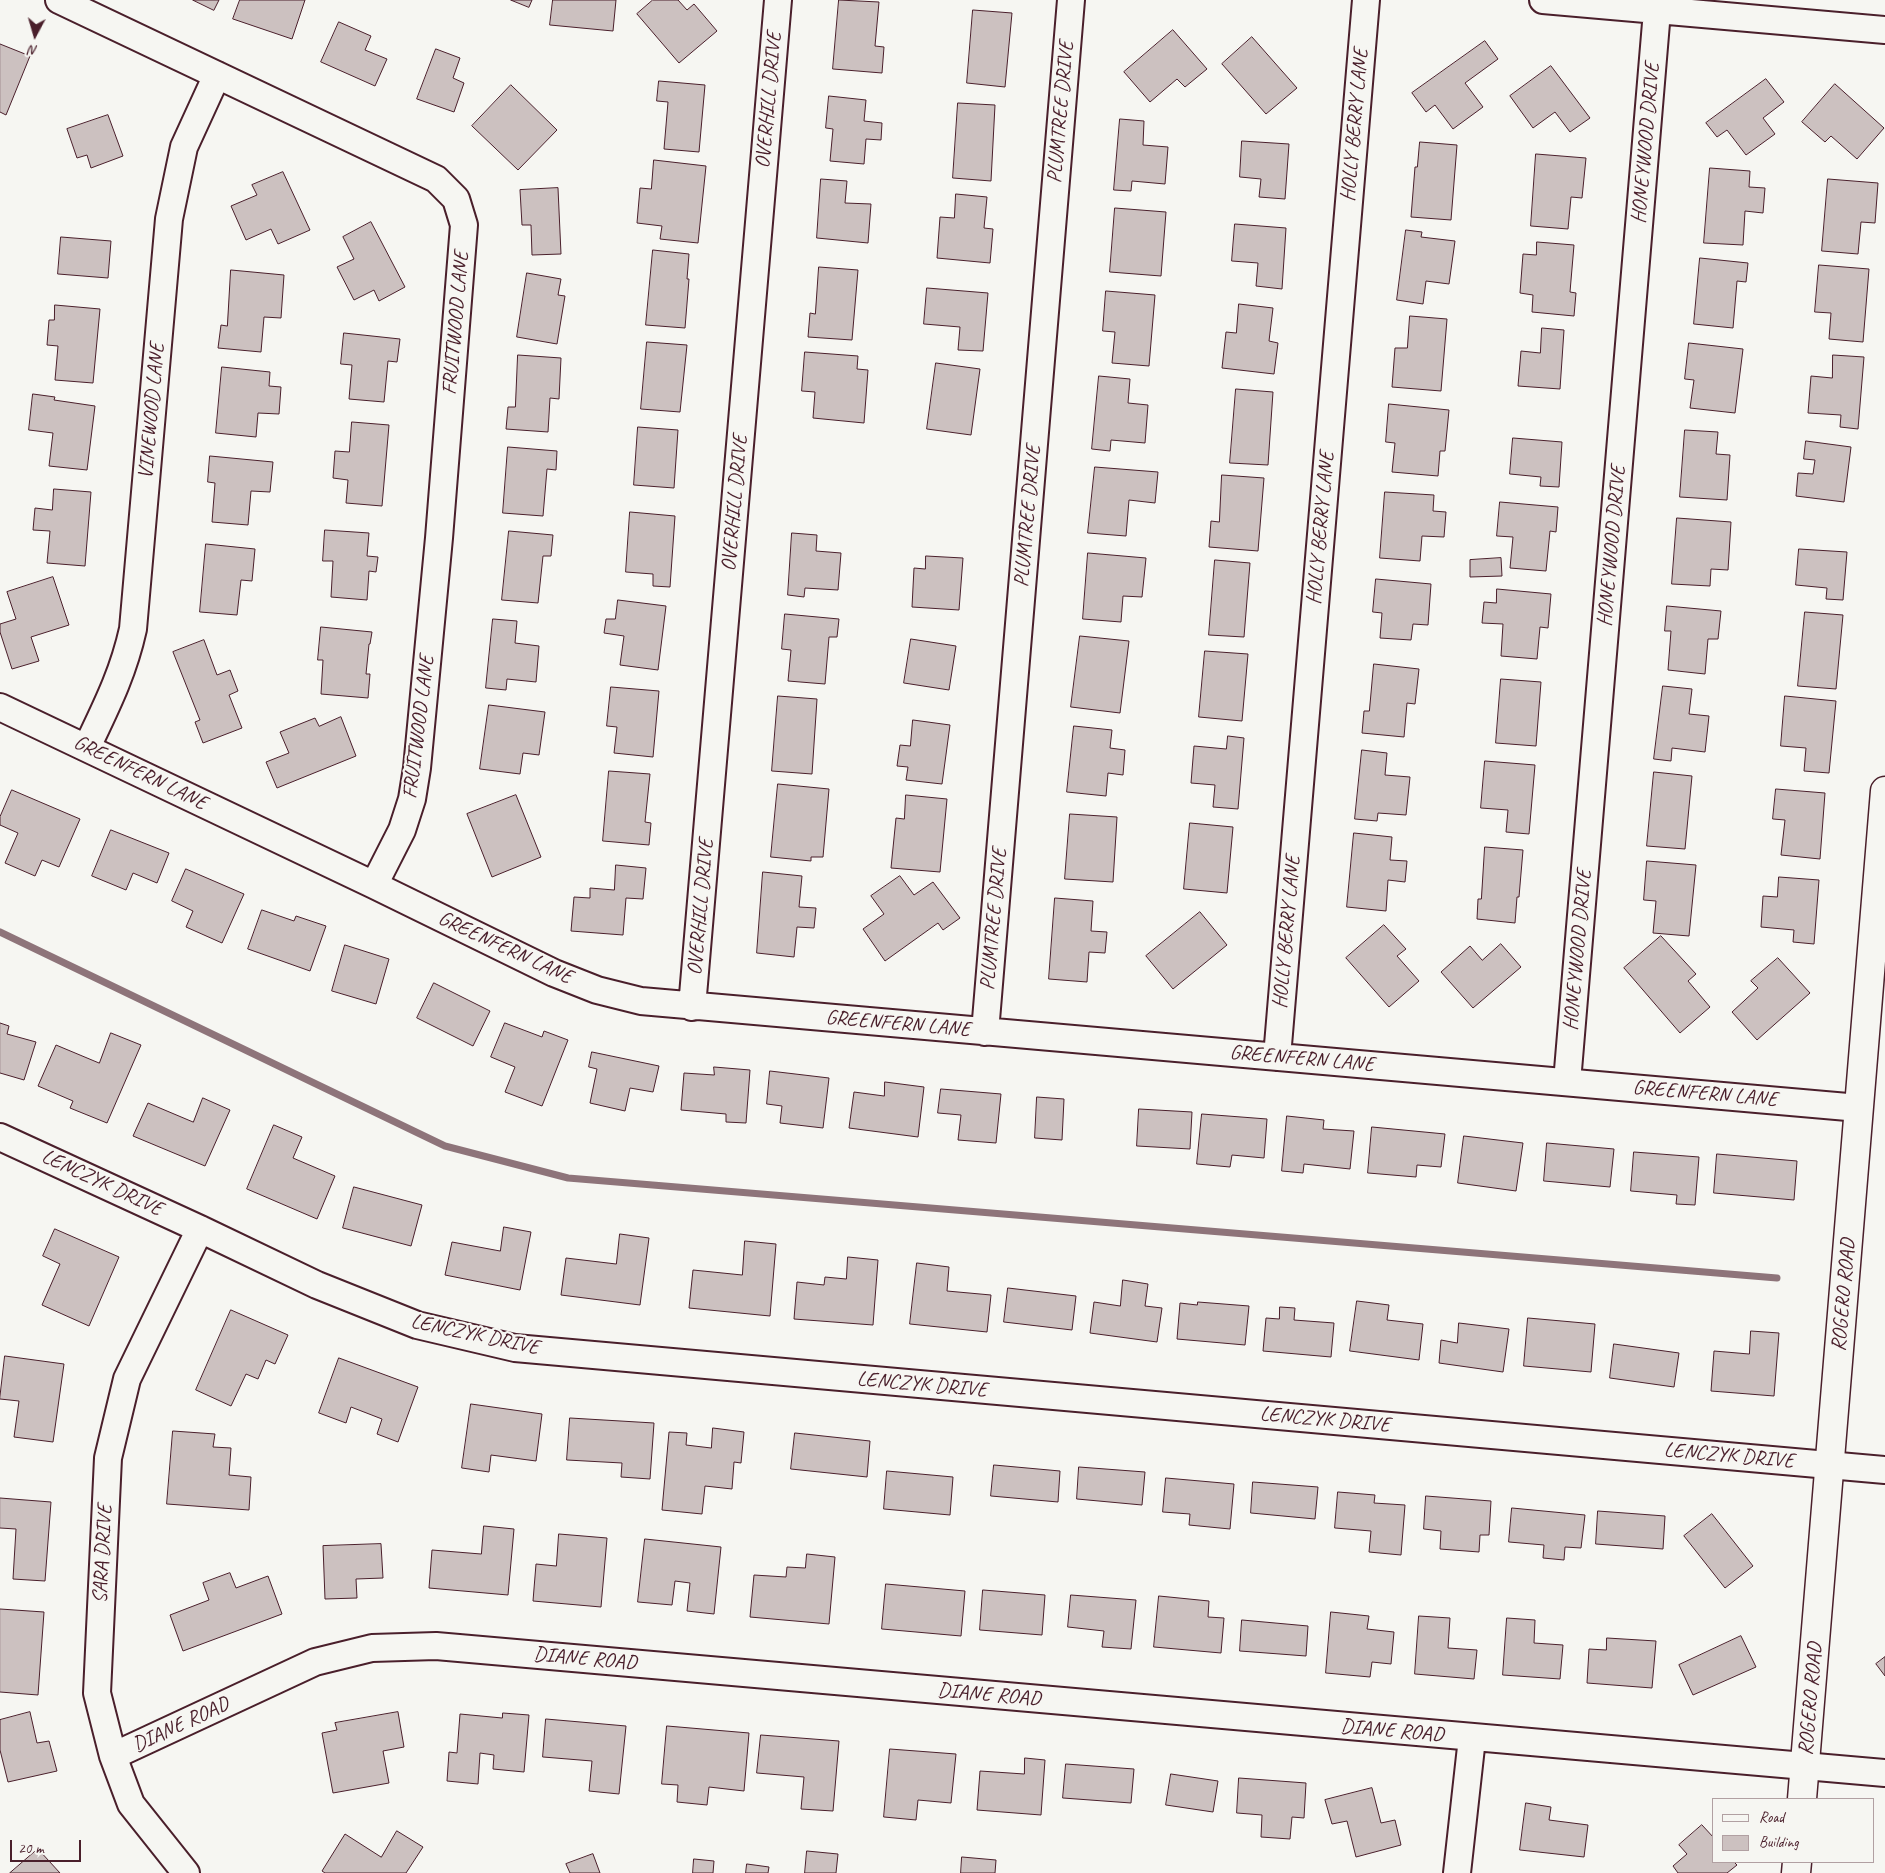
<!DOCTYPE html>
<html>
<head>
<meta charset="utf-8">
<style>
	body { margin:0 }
	#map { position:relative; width:1885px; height:1873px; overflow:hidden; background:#f6f6f2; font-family:Caveat,sans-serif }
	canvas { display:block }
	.legend { position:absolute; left:1712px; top:1798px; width:162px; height:65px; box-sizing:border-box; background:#f6f6f2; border:1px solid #b1a0a2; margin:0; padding:6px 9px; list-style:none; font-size:15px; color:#4a1f2b }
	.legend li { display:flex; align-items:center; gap:10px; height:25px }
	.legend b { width:25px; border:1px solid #b1a0a2 }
	.north { position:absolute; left:10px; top:10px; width:50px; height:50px; -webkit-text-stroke:4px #f6f6f2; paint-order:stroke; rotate:186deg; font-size:14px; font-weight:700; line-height:20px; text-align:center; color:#4a1f2b }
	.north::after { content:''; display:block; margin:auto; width:18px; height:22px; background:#4a1f2b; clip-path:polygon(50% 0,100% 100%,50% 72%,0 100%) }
	.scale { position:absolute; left:10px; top:1840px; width:71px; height:22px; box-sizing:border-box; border:2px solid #4a1f2b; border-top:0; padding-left:6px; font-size:15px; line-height:18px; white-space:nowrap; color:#4a1f2b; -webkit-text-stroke:4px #f6f6f2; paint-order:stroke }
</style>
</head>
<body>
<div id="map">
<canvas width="1885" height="1873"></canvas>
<ul class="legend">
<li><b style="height:6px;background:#f6f6f2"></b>Road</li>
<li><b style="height:14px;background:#ccc1c0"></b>Building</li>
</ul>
<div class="north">N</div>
<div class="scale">20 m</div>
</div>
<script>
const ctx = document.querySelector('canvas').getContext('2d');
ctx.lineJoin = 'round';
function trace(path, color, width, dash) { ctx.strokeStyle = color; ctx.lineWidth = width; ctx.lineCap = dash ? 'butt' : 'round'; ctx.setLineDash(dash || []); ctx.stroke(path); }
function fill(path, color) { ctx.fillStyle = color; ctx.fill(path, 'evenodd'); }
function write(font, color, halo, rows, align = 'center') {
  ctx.font = font + ' Caveat,sans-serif'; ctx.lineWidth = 4.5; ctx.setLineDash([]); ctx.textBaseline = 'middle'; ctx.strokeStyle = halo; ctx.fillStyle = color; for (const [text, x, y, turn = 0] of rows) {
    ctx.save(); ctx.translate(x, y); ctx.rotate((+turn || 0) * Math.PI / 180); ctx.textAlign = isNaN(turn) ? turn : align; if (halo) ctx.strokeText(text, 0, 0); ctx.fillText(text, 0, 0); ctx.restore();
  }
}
const stream = new Path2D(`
	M0,932L445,1146L568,1178L1777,1278`);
const building = new Path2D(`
	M193,0H219L214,10Z
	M240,0H305L292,39L233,19Z
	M511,0H532L529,7Z
	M553,0H616L613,31L550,25Z
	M653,0H678L687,10L694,4L717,31L679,63L637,14Z
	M839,0L879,2L875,46L884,47L882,73L833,69Z
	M973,10L1012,13L1005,87L967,83Z
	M339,22L371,36L365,50L387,59L375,86L321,62Z
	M1173,30L1207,69L1185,87L1177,79L1150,102L1124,72Z
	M1252,37L1297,88L1266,114L1222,64Z
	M1485,41L1498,59L1465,83L1483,107L1453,129L1435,105L1426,112L1412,93Z
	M0,44L30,56L6,115L0,112Z
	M436,49L460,58L453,78L464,83L454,112L417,99Z
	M1551,66L1590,118L1570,132L1555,112L1533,128L1510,96Z
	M1766,79L1784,102L1763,118L1775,134L1746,155L1727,130L1717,137L1706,123Z
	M659,81L705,85L699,152L664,149L668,102L657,101Z
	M1835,84L1884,128L1857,159L1831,136L1825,142L1802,122Z
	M511,85L557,130L518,170L472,126Z
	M829,96L866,100L864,121L882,123L881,140L866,139L864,164L830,161L833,129L826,128Z
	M958,103L995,105L991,181L953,178Z
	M108,115L123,156L91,168L87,155L77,158L67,129Z
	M1120,119L1144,121L1143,145L1168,147L1165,184L1132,181L1131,191L1114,190Z
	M1242,141L1289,144L1285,199L1259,197L1261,179L1240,177Z
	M1420,142L1457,145L1451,220L1411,217L1415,167H1417Z
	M1536,154L1586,158L1582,198L1571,197L1568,229L1531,226Z
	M654,160L706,166L698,243L660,239L662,226L637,223L640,188L651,189Z
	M1710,168L1750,171L1749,187L1765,188L1763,213L1745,211L1743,245L1704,243Z
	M283,172L310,230L278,244L271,229L246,240L231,206L257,195L252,185Z
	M821,179L847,181L845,203L871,204L868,243L817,238Z
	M1828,179L1878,183L1875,223L1861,222L1858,254L1822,251Z
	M558,188L561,254L532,255L531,225H522L520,190Z
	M956,194L987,197L984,228L993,229L990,263L937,258L940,217L954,218Z
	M1115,208L1166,212L1161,276L1110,272Z
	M371,222L405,287L379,301L374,290L354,300L337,267L354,259L343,237Z
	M1235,224L1286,228L1282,289L1256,286L1258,263L1232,261Z
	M1406,230L1422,232L1421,237L1455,241L1449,284L1426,281L1423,304L1397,300Z
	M61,237L111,241L108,278L58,274Z
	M1537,242L1574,245L1570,292L1576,293L1574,316L1532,312L1533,295L1520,293L1523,254L1536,255Z
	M653,250L689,254L687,279H689L685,328L646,325Z
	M1700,258L1748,263L1746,282L1737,281L1733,328L1694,324Z
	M1819,265L1869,269L1863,342L1829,339L1831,313L1815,312Z
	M819,267L858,270L852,340L808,337L810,313L815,314Z
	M231,270L284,275L281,318L264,317L261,352L218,348L221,325L227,326Z
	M527,273L561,279L558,295L565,296L557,344L517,337Z
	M927,288L988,293L983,351L958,350L960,327L924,324Z
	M1106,291L1155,295L1149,366L1112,363L1115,332L1103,331Z
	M1239,304L1273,308L1269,341L1278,343L1274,374L1222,368L1226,332L1236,333Z
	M55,305L100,309L93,383L55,380L58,346L47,345L49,320H54Z
	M1410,316L1447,319L1441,391L1392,387L1395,348H1407Z
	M1542,328L1564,330L1560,389L1518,386L1521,351L1540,353Z
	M344,333L400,339L397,362L388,361L384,402L349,399L352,365L341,364Z
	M647,342L687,345L680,412L641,409Z
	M1689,343L1743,349L1735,413L1690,408L1694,380L1685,379Z
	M805,352L858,356L857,369L868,370L864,423L813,418L815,392L802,391Z
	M518,355L561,358L559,399L550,398L548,432L506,429L508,407H515Z
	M1833,355L1864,357L1858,429L1840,427L1841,415L1808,413L1811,376L1832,378Z
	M936,363L980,369L971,435L927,429Z
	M222,367L270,372L269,386L281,387L279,414L258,413L256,437L216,433Z
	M1099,376L1130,379L1128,403L1148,405L1145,443L1111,440L1110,451L1092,449Z
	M1236,389L1273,392L1268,465L1230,463Z
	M33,394L55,397L54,400L95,406L87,470L49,466L53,433L29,430Z
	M1389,404L1449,410L1445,451H1440L1438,476L1392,472L1395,443L1386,442Z
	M352,422L389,425L382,506L346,503L348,480L333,478L335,451L349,452Z
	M638,427L678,430L674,488L634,485Z
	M1685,430L1718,432L1716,454L1730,455L1727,500L1680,497Z
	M1513,438L1562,442L1559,487L1540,486L1541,477L1510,474Z
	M1806,441L1851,447L1844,502L1796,496L1798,473L1813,474L1815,460L1804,459Z
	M508,447L557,451L556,470L547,469L543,516L503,513Z
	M210,456L273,462L270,492L251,491L248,525L212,522L215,483L208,482Z
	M1095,467L1158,472L1155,503L1129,500L1126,536L1088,533Z
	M1222,475L1264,478L1258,551L1209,547L1211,521L1219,522Z
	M54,489L91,492L85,566L47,563L50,531L33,530L35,508L52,510Z
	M1385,492L1434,495L1433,511L1446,512L1444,537L1422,536L1420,561L1380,558Z
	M1500,502L1558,507L1556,532L1550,531L1546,571L1510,568L1513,537L1497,536Z
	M630,512L675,516L670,587L653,586V574L626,572Z
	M1677,518L1731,522L1728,570L1711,569L1710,586L1672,584Z
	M325,530L369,533L367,556L378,557L376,572L369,571L367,600L331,597L333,561H323Z
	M509,531L553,535L551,556H543L538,603L502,600Z
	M792,533L817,535L816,551L841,553L838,590L805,588L804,597L788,595Z
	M206,544L255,549L252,581L241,580L237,615L200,612Z
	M1799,549L1847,552L1843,600L1826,599L1827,588L1796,585Z
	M1088,553L1146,558L1142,597L1123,596L1121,622L1083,619Z
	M926,556L963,558L959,610L912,607L914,568L925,569Z
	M1501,558L1502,576L1470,577V560Z
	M1215,560L1250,563L1244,637L1209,635Z
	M53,577L69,625L31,637L39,661L12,669L0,632V624L16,619L7,592Z
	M1376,579L1431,584L1428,625L1413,624L1411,640L1380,638L1382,613L1373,612Z
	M1497,589L1551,594L1548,628L1540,627L1537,659L1501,656L1503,624L1482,623L1484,602L1496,603Z
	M618,600L666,606L658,670L620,665L624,636L604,633L606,619H615Z
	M1667,606L1721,611L1718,639H1708L1705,674L1668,670L1671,631H1665Z
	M1805,612L1843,615L1836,689L1798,686Z
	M785,614L839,619L837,637H829L825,684L788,681L791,650L782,649Z
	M493,619L517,621L515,643L539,646L536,682L507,679L506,690L486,688Z
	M321,627L372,632L370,644H369L366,674H370L368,698L321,694L323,660H318Z
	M1080,636L1129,641L1120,713L1071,707Z
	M911,639L956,646L949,690L904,683Z
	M204,640L217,675L230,670L238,691L229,695L242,728L203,743L195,722L200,720L173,652Z
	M1205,651L1248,654L1242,721L1199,717Z
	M1374,664L1419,669L1415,704L1407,703L1404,737L1362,733L1364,711H1369Z
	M1501,679L1541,682L1536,746L1496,743Z
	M1663,686L1692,689L1689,714L1709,716L1705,752L1672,748L1671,761L1654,759Z
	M611,687L659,691L653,757L614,753L617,727L607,726Z
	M778,696L817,699L812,774L772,771Z
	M1785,696L1836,701L1829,773L1804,771L1806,748L1781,746Z
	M489,705L545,712L539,755L523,753L520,774L480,769Z
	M341,717L356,756L277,788L266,762L289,753L280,732L315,718L319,726Z
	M913,720L950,725L942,784L906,780L908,767L897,766L900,745L910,746Z
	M1074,726L1112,730L1110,748L1125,750L1123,775L1108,773L1106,796L1067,792Z
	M1228,736L1244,738L1238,809L1213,807L1215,785L1191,783L1194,746L1226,749Z
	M1362,750L1387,753L1385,775L1410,777L1406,815L1378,813L1377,821L1355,819Z
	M1485,761L1535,765L1529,834L1506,832L1508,810L1481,808Z
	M609,771L650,774L645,822L651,823L649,845L603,841Z
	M1654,772L1692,776L1685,849L1647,846Z
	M778,784L829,789L823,857H811V861L771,857Z
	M1776,789L1825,793L1820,859L1781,855L1785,820L1773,819Z
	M12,790L80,819L59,867L42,860L35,876L5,863L18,833L0,825V817Z
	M516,795L541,857L492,877L467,814Z
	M906,795L947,799L940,872L891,868L896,818L904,819Z
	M1070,814L1117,817L1113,882L1065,879Z
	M1190,823L1233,827L1227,893L1184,889Z
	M111,830L169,853L157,883L133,873L126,890L92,876Z
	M1354,833L1392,837L1390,860L1407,861L1405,882L1388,880L1386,911L1347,907Z
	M1485,847L1523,850L1519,897H1517L1515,923L1477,919L1478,899H1481Z
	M1647,861L1696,865L1689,936L1653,933L1656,901L1644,900Z
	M616,865L646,868L643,899L626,898L623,935L571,931L574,897L590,898V888L614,890Z
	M186,869L244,894L222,943L186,927L193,911L172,901Z
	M763,872L802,876L799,907L816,908L814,928L797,927L794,957L757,953Z
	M900,876L914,895L933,882L960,918L943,930L938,923L885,961L863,929L884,914L871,896Z
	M1779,877L1819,880L1814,944L1793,942L1794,930L1761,927L1763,896L1777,897Z
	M1055,898L1093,901L1091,931L1107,932L1105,953L1089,952L1087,982L1049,979Z
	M262,910L294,921L296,916L326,926L310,971L248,949Z
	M1200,912L1227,945L1173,989L1146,956Z
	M1384,925L1406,949L1397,956L1419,981L1389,1007L1346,958Z
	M1661,936L1696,974L1688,981L1710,1007L1680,1033L1624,968Z
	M1501,944L1521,967L1473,1008L1441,972L1470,946L1482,960Z
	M345,945L389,959L376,1004L332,991Z
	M1778,958L1810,993L1757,1040L1732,1012L1758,988L1751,981Z
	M434,983L490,1011L473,1046L417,1018Z
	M0,1023L9,1026L7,1034L36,1042L24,1080L0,1073Z
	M505,1023L542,1037L544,1031L568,1040L542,1106L505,1092L515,1067L491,1057Z
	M111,1033L141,1045L107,1123L70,1108L73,1101L38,1086L56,1045L99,1063Z
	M592,1052L659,1066L653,1092L630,1088L625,1111L590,1103L597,1069L589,1067Z
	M714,1067L750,1070L746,1123L726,1122V1114L681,1110L684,1073L714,1075Z
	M770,1071L829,1078L823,1128L780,1123L782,1106L767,1104Z
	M885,1082L924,1087L918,1137L849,1128L854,1092L884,1096Z
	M941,1089L1001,1094L996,1143L958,1140L961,1115L938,1113Z
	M1037,1097L1064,1099L1062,1140L1035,1138Z
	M203,1098L230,1110L205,1166L133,1136L148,1103L193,1122Z
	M1139,1109L1192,1112L1190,1149L1137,1146Z
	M1202,1114L1267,1119L1264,1158L1232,1155L1230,1167L1197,1164Z
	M1287,1116L1324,1120L1323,1129L1354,1131L1350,1169L1304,1164L1303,1173L1282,1171Z
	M274,1125L302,1137L293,1158L335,1176L317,1219L247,1189Z
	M1372,1127L1445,1134L1441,1167L1417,1165L1416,1177L1368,1173Z
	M1464,1136L1523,1143L1516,1191L1458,1183Z
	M1547,1143L1614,1149L1610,1187L1544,1181Z
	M1634,1152L1699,1157L1695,1205L1676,1204L1677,1195L1631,1191Z
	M1717,1154L1797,1161L1794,1200L1714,1193Z
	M354,1187L422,1205L411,1246L343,1228Z
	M504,1227L531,1232L520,1290L445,1275L452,1242L500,1251Z
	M55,1229L119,1257L89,1326L42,1305L60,1264L43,1256Z
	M620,1234L649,1238L640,1305L561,1295L566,1258L616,1264Z
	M745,1241L776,1244L770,1316L689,1308L693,1270L742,1275Z
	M848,1257L878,1260L873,1325L794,1319L797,1282L824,1285L825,1277L846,1279Z
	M917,1263L949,1267L947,1291L991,1295L987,1332L910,1324Z
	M1123,1280L1148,1284L1145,1306L1162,1308L1157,1342L1090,1333L1094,1302L1120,1306Z
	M1008,1288L1076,1296L1072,1330L1004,1322Z
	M1357,1301L1389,1305L1387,1320L1423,1324L1419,1360L1350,1351Z
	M1198,1302L1249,1306L1245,1345L1177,1339L1180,1303L1197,1305Z
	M1280,1307L1295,1308L1294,1320L1334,1323L1331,1357L1263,1351L1266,1318L1279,1319Z
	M231,1310L288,1335L275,1364L266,1360L258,1379L246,1374L231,1406L196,1390Z
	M1528,1318L1595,1324L1591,1372L1524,1366Z
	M1459,1323L1509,1329L1503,1372L1439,1363L1441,1340L1457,1343Z
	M1751,1331L1779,1333L1774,1396L1711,1391L1714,1351L1749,1354Z
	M1614,1344L1679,1353L1674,1387L1610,1378Z
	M5,1356L64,1364L53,1442L14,1437L19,1401L0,1399Z
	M339,1358L418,1387L398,1442L377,1434L382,1419L351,1407L346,1423L319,1413Z
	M471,1404L542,1414L536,1461L491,1455L489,1472L462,1468Z
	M570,1418L654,1423L650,1479L621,1477L622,1463L567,1460Z
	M713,1428L744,1432L741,1463L734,1462L732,1489L705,1486L702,1514L662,1510L669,1432L687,1433L686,1445L711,1448Z
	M173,1431L215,1434L213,1447L231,1448L229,1475L251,1477L249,1510L167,1504Z
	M795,1433L870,1441L867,1477L791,1469Z
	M994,1465L1060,1471L1058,1502L991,1496Z
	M1079,1467L1145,1472L1142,1505L1077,1499Z
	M887,1471L953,1477L950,1515L884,1509Z
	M1166,1478L1234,1484L1230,1529L1189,1525L1190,1514L1163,1512Z
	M1253,1482L1318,1487L1315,1519L1251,1513Z
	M1338,1492L1375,1495L1374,1503L1405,1505L1401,1555L1369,1552L1371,1531L1335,1528Z
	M1426,1496L1491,1501L1489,1535H1480L1479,1552L1440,1549L1441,1531L1424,1529Z
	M0,1498L51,1502L45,1581L13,1579L16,1529L0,1528Z
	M1512,1508L1585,1515L1581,1548L1565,1547L1564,1560L1543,1558L1544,1545L1509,1542Z
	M1598,1511L1665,1516L1663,1549L1596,1544Z
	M1712,1514L1753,1566L1725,1588L1684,1536Z
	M484,1526L514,1529L508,1595L429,1588L432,1550L481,1554Z
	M559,1534L607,1538L601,1607L533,1601L536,1564L556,1566Z
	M645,1539L721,1547L714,1614L687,1611L690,1583L675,1581L672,1605L638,1602Z
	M381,1544L383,1578L356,1579L357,1598L325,1599L323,1546Z
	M807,1554L835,1557L829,1624L750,1617L754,1575L786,1577L787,1567L805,1568Z
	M230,1573L236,1588L268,1576L282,1614L183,1651L170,1615L209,1600L203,1583Z
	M886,1584L965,1591L961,1636L882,1629Z
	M983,1590L1045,1595L1042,1635L980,1630Z
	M1071,1595L1136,1600L1131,1649L1102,1647L1104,1631L1068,1627Z
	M1159,1596L1209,1601L1208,1617L1224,1618L1221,1653L1154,1647Z
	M0,1609L44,1612L38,1695L0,1692Z
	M1331,1612L1369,1616L1367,1629L1394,1632L1391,1664L1372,1662L1370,1677L1326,1673Z
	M1419,1616L1450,1618L1448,1648L1477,1650L1474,1679L1415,1674Z
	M1507,1618L1535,1620L1534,1643L1563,1645L1560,1679L1503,1675Z
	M1242,1620L1308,1626L1306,1656L1240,1651Z
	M1741,1636L1756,1667L1693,1695L1679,1665Z
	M1607,1638L1656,1641L1652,1688L1587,1683L1589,1649L1606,1650Z
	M1885,1657V1676L1876,1664Z
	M30,1712L37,1743L49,1741L57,1771L8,1782L0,1750V1720Z
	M398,1712L404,1747L383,1751L389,1783L333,1793L322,1733L337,1730L335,1723Z
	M503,1713L529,1715L524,1772L493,1769L494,1755L480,1753L478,1784L447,1781L449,1752L457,1753L460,1714L502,1718Z
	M546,1719L626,1726L619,1794L589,1791L592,1761L543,1757Z
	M667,1726L749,1733L744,1791L709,1787L707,1805L677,1802L678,1785L662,1784Z
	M761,1735L839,1741L833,1811L801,1809L804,1777L757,1773Z
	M890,1749L956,1754L951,1803L918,1800L916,1820L884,1817Z
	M1025,1758L1045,1760L1041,1815L977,1810L980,1771L1024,1774Z
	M1066,1764L1134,1769L1131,1803L1063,1798Z
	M1171,1774L1218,1781L1213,1812L1166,1805Z
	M1239,1778L1306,1783L1304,1818L1292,1817L1290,1839L1261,1837L1262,1815L1237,1813Z
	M1372,1788L1381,1823L1395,1820L1401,1845L1356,1857L1347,1821L1332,1824L1325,1800Z
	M1526,1803L1551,1807L1549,1820L1588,1825L1584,1857L1520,1850Z
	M1702,1825L1714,1838V1862H1734L1737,1865L1727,1873H1678L1673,1866L1687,1854L1679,1845Z
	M397,1831L423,1847L406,1873H325L322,1871L345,1834L381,1857Z
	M38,1849L60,1873H10Z
	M807,1851L838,1854L836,1873H805Z
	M593,1854L600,1873H570L566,1864Z
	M962,1857L996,1860L995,1873H961Z
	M694,1859L714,1861L713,1873H693Z
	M747,1864L769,1867L768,1873H746Z`);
const minor = new Path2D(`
	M59,0L436,179L456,199L464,225L439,538L417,768L412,799L402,830L374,885
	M1543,0L1885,30
	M0,707L374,885L554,973L597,990L641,1001L1859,1108
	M87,747C106,707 123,674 133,629L169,219L184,147L217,75
	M692,1007L778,0
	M985,1032L1071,0
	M1277,1057L1366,0
	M1567,1082L1657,11
	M0,1137L200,1229L317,1285L417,1325L515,1348L1885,1470
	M113,1756L315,1662L372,1648L436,1646L1885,1773
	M186,1873L131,1804L113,1756L97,1693L108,1458L127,1379L200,1229
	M1457,1873L1472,1738`);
const tertiary = new Path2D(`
	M1802,1799L1885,791
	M1796,1873L1797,1862`);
const streetNames = [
	["OVERHILL DRIVE",769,100,-85],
	["PLUMTREE DRIVE",1061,112,-85],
	["HOLLY BERRY LANE",1355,125,-85],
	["HONEYWOOD DRIVE",1646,143,-85],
	["FRUITWOOD LANE",456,323,-85],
	["VINEWOOD LANE",152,411,-85],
	["OVERHILL DRIVE",735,503,-85],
	["PLUMTREE DRIVE",1028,516,-85],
	["HOLLY BERRY LANE",1321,528,-85],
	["HONEYWOOD DRIVE",1612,546,-85],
	["FRUITWOOD LANE",419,727,-83],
	["GREENFERN LANE",140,773,26],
	["OVERHILL DRIVE",701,907,-85],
	["PLUMTREE DRIVE",994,919,-85],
	["HOLLY BERRY LANE",1287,932,-85],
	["GREENFERN LANE",505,948,25],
	["HONEYWOOD DRIVE",1578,950,-85],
	["GREENFERN LANE",898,1024,5],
	["GREENFERN LANE",1302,1059,5],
	["GREENFERN LANE",1705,1094,5],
	["LENCZYK DRIVE",102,1183,25],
	["ROGERO ROAD",1844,1295,-85],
	["LENCZYK DRIVE",475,1335,12],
	["LENCZYK DRIVE",922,1385,5],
	["LENCZYK DRIVE",1325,1420,5],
	["LENCZYK DRIVE",1729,1456,5],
	["SARA DRIVE",103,1554,-87],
	["DIANE ROAD",585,1659,5],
	["DIANE ROAD",989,1695,5],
	["ROGERO ROAD",1811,1699,-85],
	["DIANE ROAD",181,1725,-25],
	["DIANE ROAD",1392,1731,5]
];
trace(stream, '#8e747a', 7);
fill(building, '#ccc1c0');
trace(building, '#4a1f2b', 1);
trace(minor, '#4a1f2b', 30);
trace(tertiary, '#4a1f2b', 31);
trace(minor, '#f6f6f2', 26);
trace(tertiary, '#f6f6f2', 28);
write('21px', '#4a1f2b', '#f6f6f2', streetNames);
</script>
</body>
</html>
